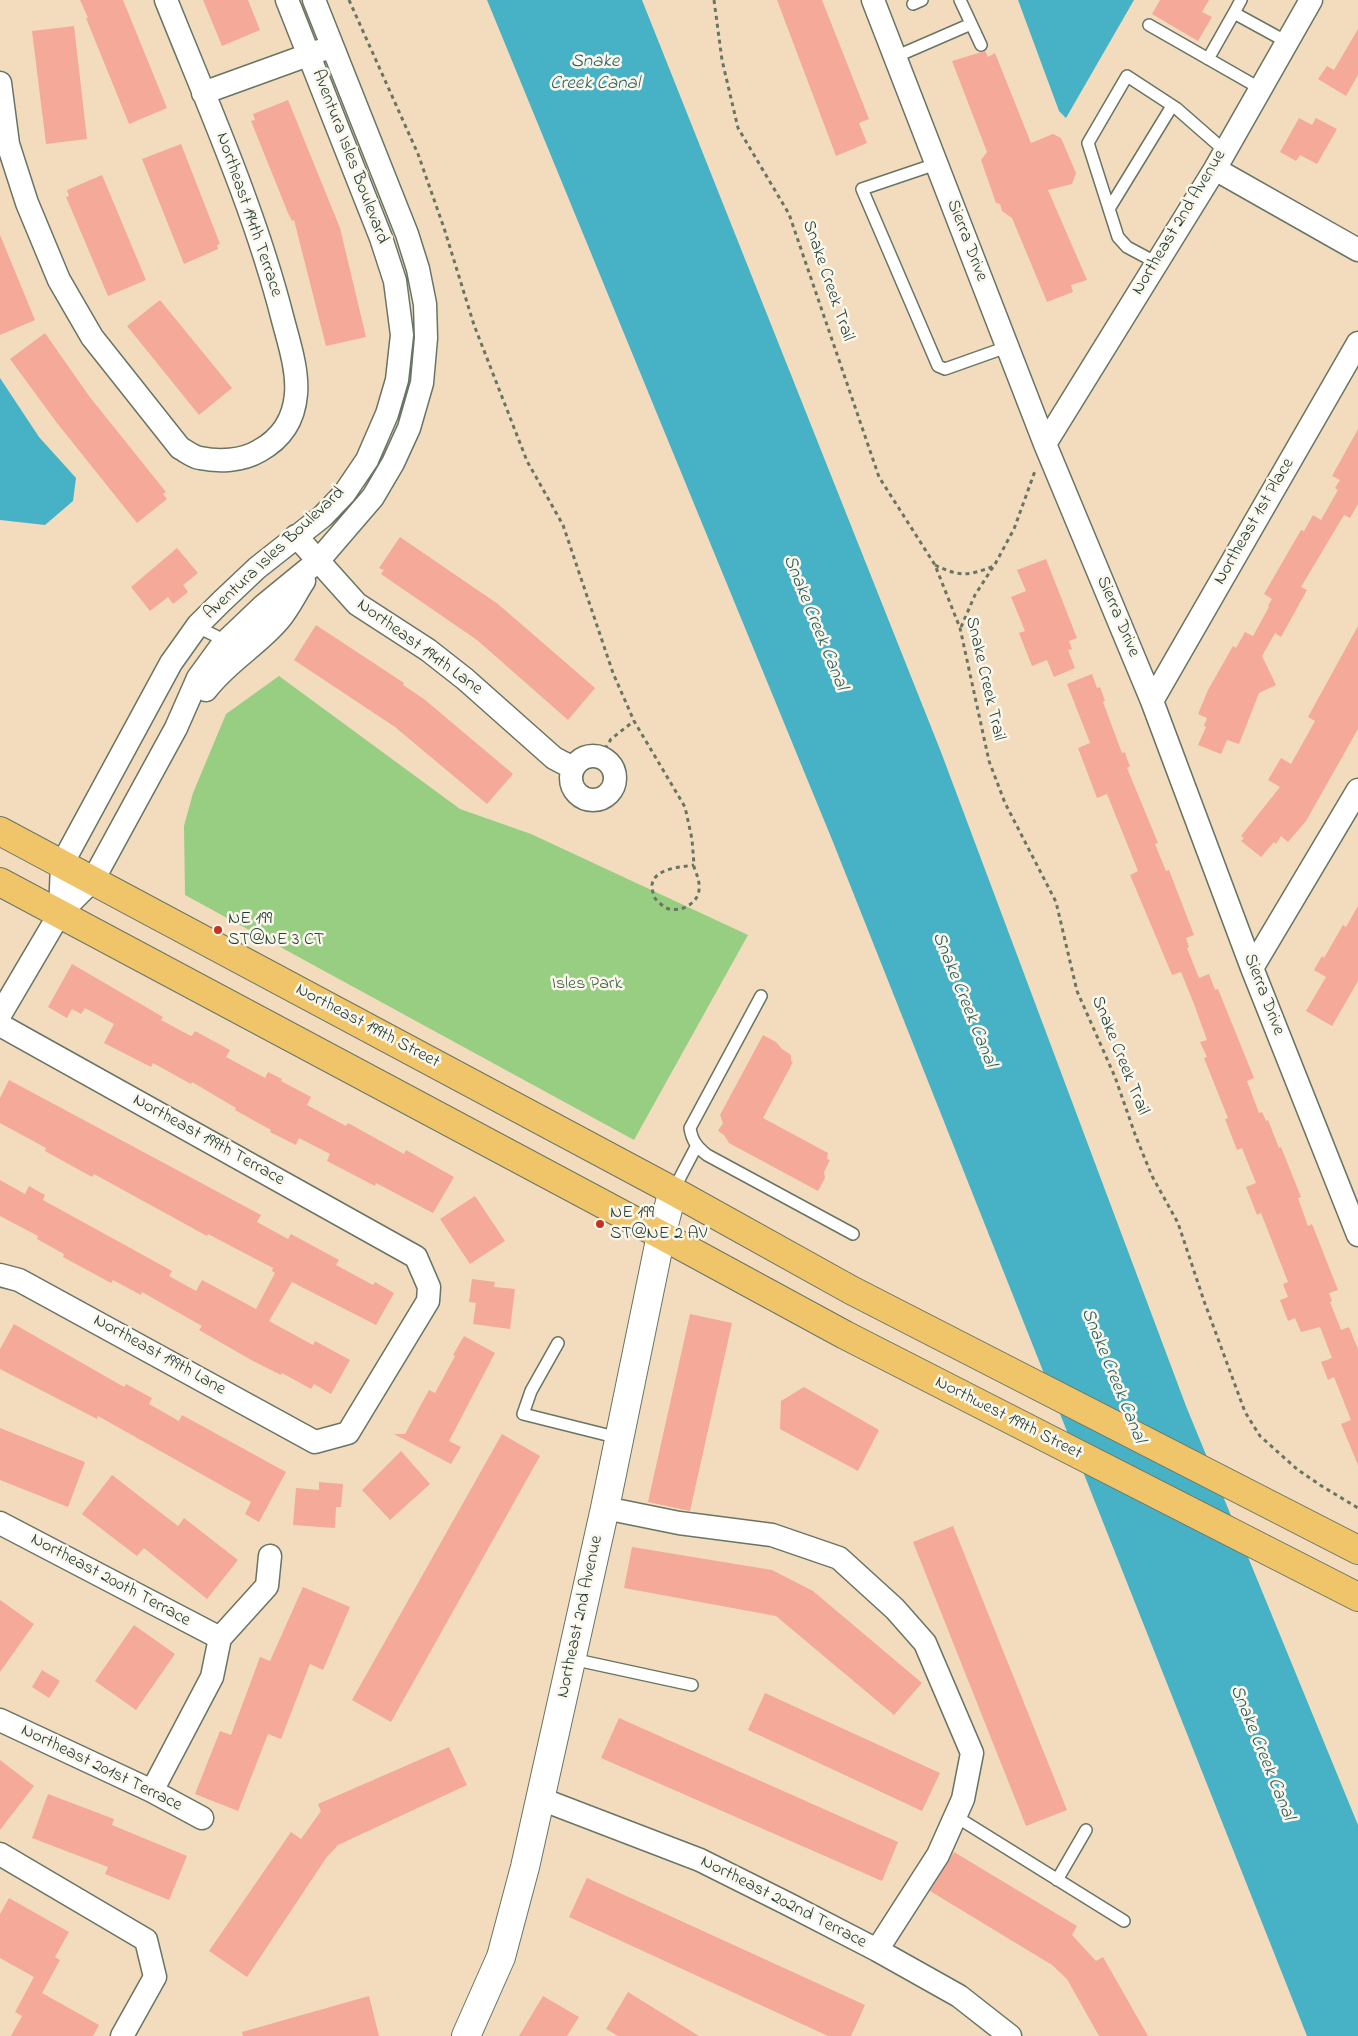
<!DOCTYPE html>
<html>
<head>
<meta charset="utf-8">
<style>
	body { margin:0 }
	canvas { display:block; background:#f2dcbd }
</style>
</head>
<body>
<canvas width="1358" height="2036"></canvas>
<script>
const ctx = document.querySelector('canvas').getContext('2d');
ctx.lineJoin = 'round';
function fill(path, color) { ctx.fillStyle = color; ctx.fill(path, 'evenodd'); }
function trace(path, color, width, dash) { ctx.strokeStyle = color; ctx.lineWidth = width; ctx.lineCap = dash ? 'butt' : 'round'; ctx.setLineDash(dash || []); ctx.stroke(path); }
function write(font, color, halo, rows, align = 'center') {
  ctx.font = font + ' "Indie Flower",sans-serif'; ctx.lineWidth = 5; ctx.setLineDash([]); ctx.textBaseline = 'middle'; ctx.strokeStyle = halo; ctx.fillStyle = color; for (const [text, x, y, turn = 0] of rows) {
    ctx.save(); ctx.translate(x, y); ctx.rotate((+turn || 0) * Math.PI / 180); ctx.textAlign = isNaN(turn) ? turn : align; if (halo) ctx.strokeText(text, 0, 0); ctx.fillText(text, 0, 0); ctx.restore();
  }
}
const green = new Path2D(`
	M279,676L460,809L531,834L748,935L634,1140L185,895L184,826L193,793L226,714Z`);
const water = new Path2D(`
	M487,0H642L941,752L1186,1406L1358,1825V2036H1307L833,842Z
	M1018,0H1134L1066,118L1059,111Z
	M0,378L39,437L76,478L73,501L45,525L0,520Z`);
const building = new Path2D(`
	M80,0H123L167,108L129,124L86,18H88Z
	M203,0H248L260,30L222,46Z
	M777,0H822L869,119L859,123L867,143L836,156Z
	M1160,0H1209L1202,12L1212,17L1198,41L1152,14Z
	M74,26L87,139L46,144L32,31Z
	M1358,29V75L1346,96L1318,79L1327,66L1334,70Z
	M985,51L988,57L995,53L1031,143L1053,134L1061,138L1076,173L1072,184L1048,190L1087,280L1071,285L1073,292L1047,302L1012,218L1002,211L1000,204L996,203L981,160L987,152L952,61Z
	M288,100L340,228L366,337L326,346L294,220L292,221L288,213L251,121L255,120L253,114Z
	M1299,118L1312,125L1316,118L1337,129L1317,164L1300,155L1296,161L1280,152Z
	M181,144L220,244L217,245L218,249L184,264L142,159Z
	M102,175L146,280L108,296L66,197L69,196L67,190Z
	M0,235L35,320L0,335Z
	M160,300L232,388L199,415L127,326Z
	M45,333L89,396L166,492L163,494L167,499L137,523L57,423L10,359Z
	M1358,429V504L1350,518L1344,515L1301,587L1307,590L1281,637L1275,633L1262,656L1276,685L1259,693L1239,744L1227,740L1221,754L1198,745L1206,727L1204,726L1207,718L1198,714L1208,690L1233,646L1236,648L1245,632L1253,636L1269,607L1268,606L1272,599L1264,594L1301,530L1304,531L1313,515L1321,520L1338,490L1335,488L1340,480L1332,476Z
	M400,537L498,604L595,688L568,720L477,640L381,574L384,570L379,568Z
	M177,548L198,573L183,585L188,592L173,604L168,597L150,611L131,587Z
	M1046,559L1077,638L1069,641L1072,649L1068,650L1075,668L1054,677L1047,660L1032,666L1019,633L1025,631L1011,597L1026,591L1017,570Z
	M316,625L404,683L403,685L424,699L513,774L487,804L395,727L294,660Z
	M1358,626V729L1306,821L1288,842L1281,836L1276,844L1274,842L1261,857L1241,841L1244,838L1241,836L1280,787L1268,780L1281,758L1291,764L1315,721L1308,717Z
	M1092,674L1097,688L1100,687L1105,701L1103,702L1122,753L1125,752L1127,759L1130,766L1127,768L1158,843L1155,844L1166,871L1169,870L1194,935L1186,938L1189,947L1187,948L1199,978L1209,974L1215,990L1218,989L1254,1078L1247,1081L1259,1113L1262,1112L1266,1121L1268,1120L1279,1148L1281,1147L1301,1197L1298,1198L1308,1226L1312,1224L1338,1290L1329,1293L1332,1301L1330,1302L1341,1330L1349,1327L1358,1349V1465L1341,1424L1351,1420L1334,1377L1328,1380L1321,1362L1332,1358L1320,1327L1301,1332L1295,1318L1288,1321L1280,1300L1288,1297L1283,1284L1288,1282L1261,1213L1257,1215L1246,1187L1256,1183L1242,1148L1237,1150L1225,1119L1228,1118L1204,1058L1207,1057L1200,1042L1207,1040L1194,1004L1181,972L1172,975L1130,875L1138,871L1107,794L1097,798L1078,748L1090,743L1067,684Z
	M1358,906V981L1332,1026L1306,1011L1326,977L1314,970L1322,956L1324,958L1343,925L1346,927Z
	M72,964L163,1017L161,1020L189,1035L192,1036L195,1031L230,1050L226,1057L265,1078L268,1072L282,1079L281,1081L311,1097L307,1105L346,1126L348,1123L404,1154L406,1150L454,1177L433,1213L376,1183L375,1186L327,1161L330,1154L299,1138L296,1145L270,1132L271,1130L235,1110L236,1108L192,1082L191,1084L153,1063L151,1067L104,1043L114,1024L85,1008L81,1014L72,1009L67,1018L48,1007Z
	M763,1035L776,1042L782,1049L791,1055V1061L793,1062L763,1118L828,1153L827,1159L830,1160L824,1172L825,1178L818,1191L729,1143L724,1135L718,1131L723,1123L720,1115Z
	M9,1080L261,1215L257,1222L288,1239L291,1234L339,1260L336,1265L373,1285L375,1282L394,1293L376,1325L292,1282L269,1321L313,1345L315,1341L350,1360L331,1394L314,1384L311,1389L282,1373L281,1375L253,1361L199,1330L202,1326L142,1292L141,1295L113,1280L111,1283L63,1257L64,1254L37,1239L38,1236L0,1216V1180L25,1194L29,1186L45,1195L43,1200L172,1271L169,1276L196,1291L202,1280L256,1309L275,1273L272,1271L273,1268L208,1234L207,1236L94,1174L92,1177L45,1151L46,1148L0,1123V1098Z
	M475,1196L505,1241L470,1264L440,1219Z
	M472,1279L495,1282L494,1287L515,1289L510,1329L473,1324L476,1303L469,1302Z
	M690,1314L732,1323L690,1511L648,1502Z
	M14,1324L124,1387L126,1384L152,1398L149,1404L179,1421L182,1415L286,1472L259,1522L245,1514L251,1502L98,1416L97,1419L0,1369V1349Z
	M464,1336L495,1353L449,1441L461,1447L451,1464L394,1434H405L429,1390L435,1393L455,1356L453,1355Z
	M804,1387L879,1430L858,1471L780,1429L781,1401Z
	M0,1428L85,1462L68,1507L0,1480Z
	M502,1434L540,1456L391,1722L352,1700Z
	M401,1451L430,1484L390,1520L362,1490Z
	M112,1475L178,1526L184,1518L238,1560L207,1599L144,1548L137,1556L82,1514Z
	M319,1482L343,1484L341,1507H336L335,1528L293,1525L296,1488L319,1490Z
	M953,1526L1067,1810L1026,1826L913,1542Z
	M632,1547L772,1570L813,1591L922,1683L894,1715L776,1616L624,1588Z
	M303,1587L350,1607L323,1670L310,1664L281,1739L268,1734L238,1811L195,1794L220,1731L231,1735L260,1657L270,1661Z
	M0,1600L34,1624L0,1672Z
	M134,1625L175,1654L136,1710L95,1681Z
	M42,1670L60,1681L49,1698L32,1687Z
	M765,1693L940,1773L922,1811L748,1730Z
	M619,1718L898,1842L882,1881L601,1758Z
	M449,1747L467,1785L338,1845L326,1858L247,1977L209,1951L291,1832L301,1839L321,1811L318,1804Z
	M0,1760L34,1786L0,1830Z
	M48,1794L114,1819L112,1825L187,1856L169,1900L105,1874L108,1867L32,1838Z
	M954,1852L1077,1926L1072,1935L1096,1961L1103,1957L1148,2036H1099L1067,1979L1052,1965L930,1891Z
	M587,1878L865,2005L851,2036H828L569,1917Z
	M9,1898L69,1932L55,1957L60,1960L42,1993L99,2025L93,2036H11L22,2016L15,2012L34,1977L0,1958V1914Z
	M628,1992L699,2036H618L606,2029Z
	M369,1996L379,2036H243L242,2032Z
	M543,1996L579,2017L567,2036H519Z`);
const path = new Path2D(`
	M349,0L418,154L444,228L474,325L527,461L563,525L613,673L634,721L685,807L692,839L694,865V867C697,875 700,882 699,890C698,903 682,912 669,909C663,907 658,902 654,897C653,893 652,889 652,885C654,868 682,867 694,865
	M714,0L722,60L738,128L789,214L879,477L935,565L960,628L989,761L1005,803L1056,902L1077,991L1115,1077L1136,1137L1152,1176L1178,1223L1204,1301L1245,1412L1260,1436L1298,1470L1320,1485L1358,1508
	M935,565C960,577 968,576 994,566L1014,529L1035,471
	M961,627L975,595L993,567
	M605,749L611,739L634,721`);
const service = new Path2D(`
	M960,0L981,45
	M1241,0L1234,13L1287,42
	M913,4L922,0
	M1149,25L1261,89
	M895,57L971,24
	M1208,59L1234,13
	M936,164L862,189L938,366L945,369L1007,347
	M1109,209L1172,106
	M1157,263L1127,247L1118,237L1088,143L1127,76L1176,108L1224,150
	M197,627L216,636L222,645
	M761,996L690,1128C692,1141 697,1147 707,1155L853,1234
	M673,1191L696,1147
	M558,1343L531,1391L523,1414L619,1438
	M572,1659L692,1685
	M955,1816L1124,1921
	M1057,1880L1086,1830`);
const minor = new Path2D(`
	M873,0L1045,444L1152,701L1252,968L1358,1235
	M0,83L8,144L27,203L59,280L92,337L180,448C186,451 193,457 200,458C219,462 242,461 259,451C281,439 294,420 296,394C298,370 289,343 283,320C255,210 208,105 166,0
	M203,93L322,50
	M1215,169L1358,250
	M1045,444L1215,169L1311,0
	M296,536L357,604L428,650L465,679L554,758L573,768
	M206,690C227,662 257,646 279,620C289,608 296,593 304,581
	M1152,701L1358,343
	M571 778a22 22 0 1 1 44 0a22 22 0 1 1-44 0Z
	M60,913L62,864L171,663L198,625L221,602L257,568L323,516L344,494L367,460L387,414L397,380L402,335L395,281L381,238L287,0
	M1252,968L1358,790
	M0,1015L60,913L93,880L176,728L198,678L222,645L263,606L318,561L373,497L393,463L409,428L422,383L426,338L425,304L418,269L407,234L314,0
	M0,1025L416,1257L429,1287L428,1301L348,1433L315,1442L19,1280L0,1275
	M605,1508L679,1523L772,1535L839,1558L895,1609L925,1643L972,1753L963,1799L938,1855L877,1950
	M0,1523L220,1638
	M0,1720L152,1791L202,1818
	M152,1791L212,1677L220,1638L267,1586L270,1556
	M541,1799L700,1860L788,1904L877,1950L959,1996L1010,2036
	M0,1854L146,1940L155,1977L122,2036`);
const tertiary = new Path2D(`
	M466,2036L501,1957L525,1867L605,1508L661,1235L673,1191`);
const primary = new Path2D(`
	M0,831L673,1191L851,1290L1358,1550
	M0,882L661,1235L845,1335L1358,1597`);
const markers = [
	[218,930,5,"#c8321e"],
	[600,1224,5,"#c8321e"]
];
const streetNames = [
	["Aventura Isles Boulevard",349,157,69],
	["Northeast 194th Terrace",248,215,71],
	["Northeast 2nd Avenue",1180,223,-59],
	["Sierra Drive",966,241,69],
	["Snake Creek Trail",827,281,71],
	["Northeast 1st Place",1255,522,-60],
	["Aventura Isles Boulevard",275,554,-43],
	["Sierra Drive",1117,617,67],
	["Northeast 194th Lane",419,648,36],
	["Snake Creek Trail",984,679,77],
	["Sierra Drive",1263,995,69],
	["Northeast 199th Street",367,1027,28],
	["Snake Creek Trail",1119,1056,68],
	["Northeast 199th Terrace",208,1141,29],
	["Northeast 199th Lane",159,1356,29],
	["Northwest 199th Street",1008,1419,27],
	["Northeast 200th Terrace",110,1581,28],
	["Northeast 2nd Avenue",581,1617,-78],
	["Northeast 201st Terrace",101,1769,26],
	["Northeast 202nd Terrace",783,1903,27]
];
const poiNames = [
	["NE 199",228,920],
	["ST@NE 3 CT",228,941],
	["NE 199",610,1214],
	["ST@NE 2 AV",610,1235]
];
const parkNames = [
	["Isles Park",587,985]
];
const waterNames = [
	["Snake",595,63],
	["Creek Canal",595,85],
	["Snake Creek Canal",814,623,68],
	["Snake Creek Canal",963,1000,68],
	["Snake Creek Canal",1112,1376,68],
	["Snake Creek Canal",1261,1753,68]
];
fill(green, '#97ce81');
fill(water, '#47b2c5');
fill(building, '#f5a998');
trace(service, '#697564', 14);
trace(minor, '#697564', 25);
trace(tertiary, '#697564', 30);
trace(primary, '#697564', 30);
trace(path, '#697564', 3, [4, 4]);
trace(service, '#fff', 11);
trace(minor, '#fff', 22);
trace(tertiary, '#fff', 28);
trace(primary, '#f0c469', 28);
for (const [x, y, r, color] of markers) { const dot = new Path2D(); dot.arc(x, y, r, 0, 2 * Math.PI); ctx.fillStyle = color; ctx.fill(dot); trace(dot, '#fbf7ec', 2); }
write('18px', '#1f3d34', '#fbf7ec', streetNames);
write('18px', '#1f3d34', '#fbf7ec', poiNames, 'left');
write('18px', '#3d6147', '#fbf7ec', parkNames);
write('italic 19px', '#2b6060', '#fbf7ec', waterNames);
</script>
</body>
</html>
